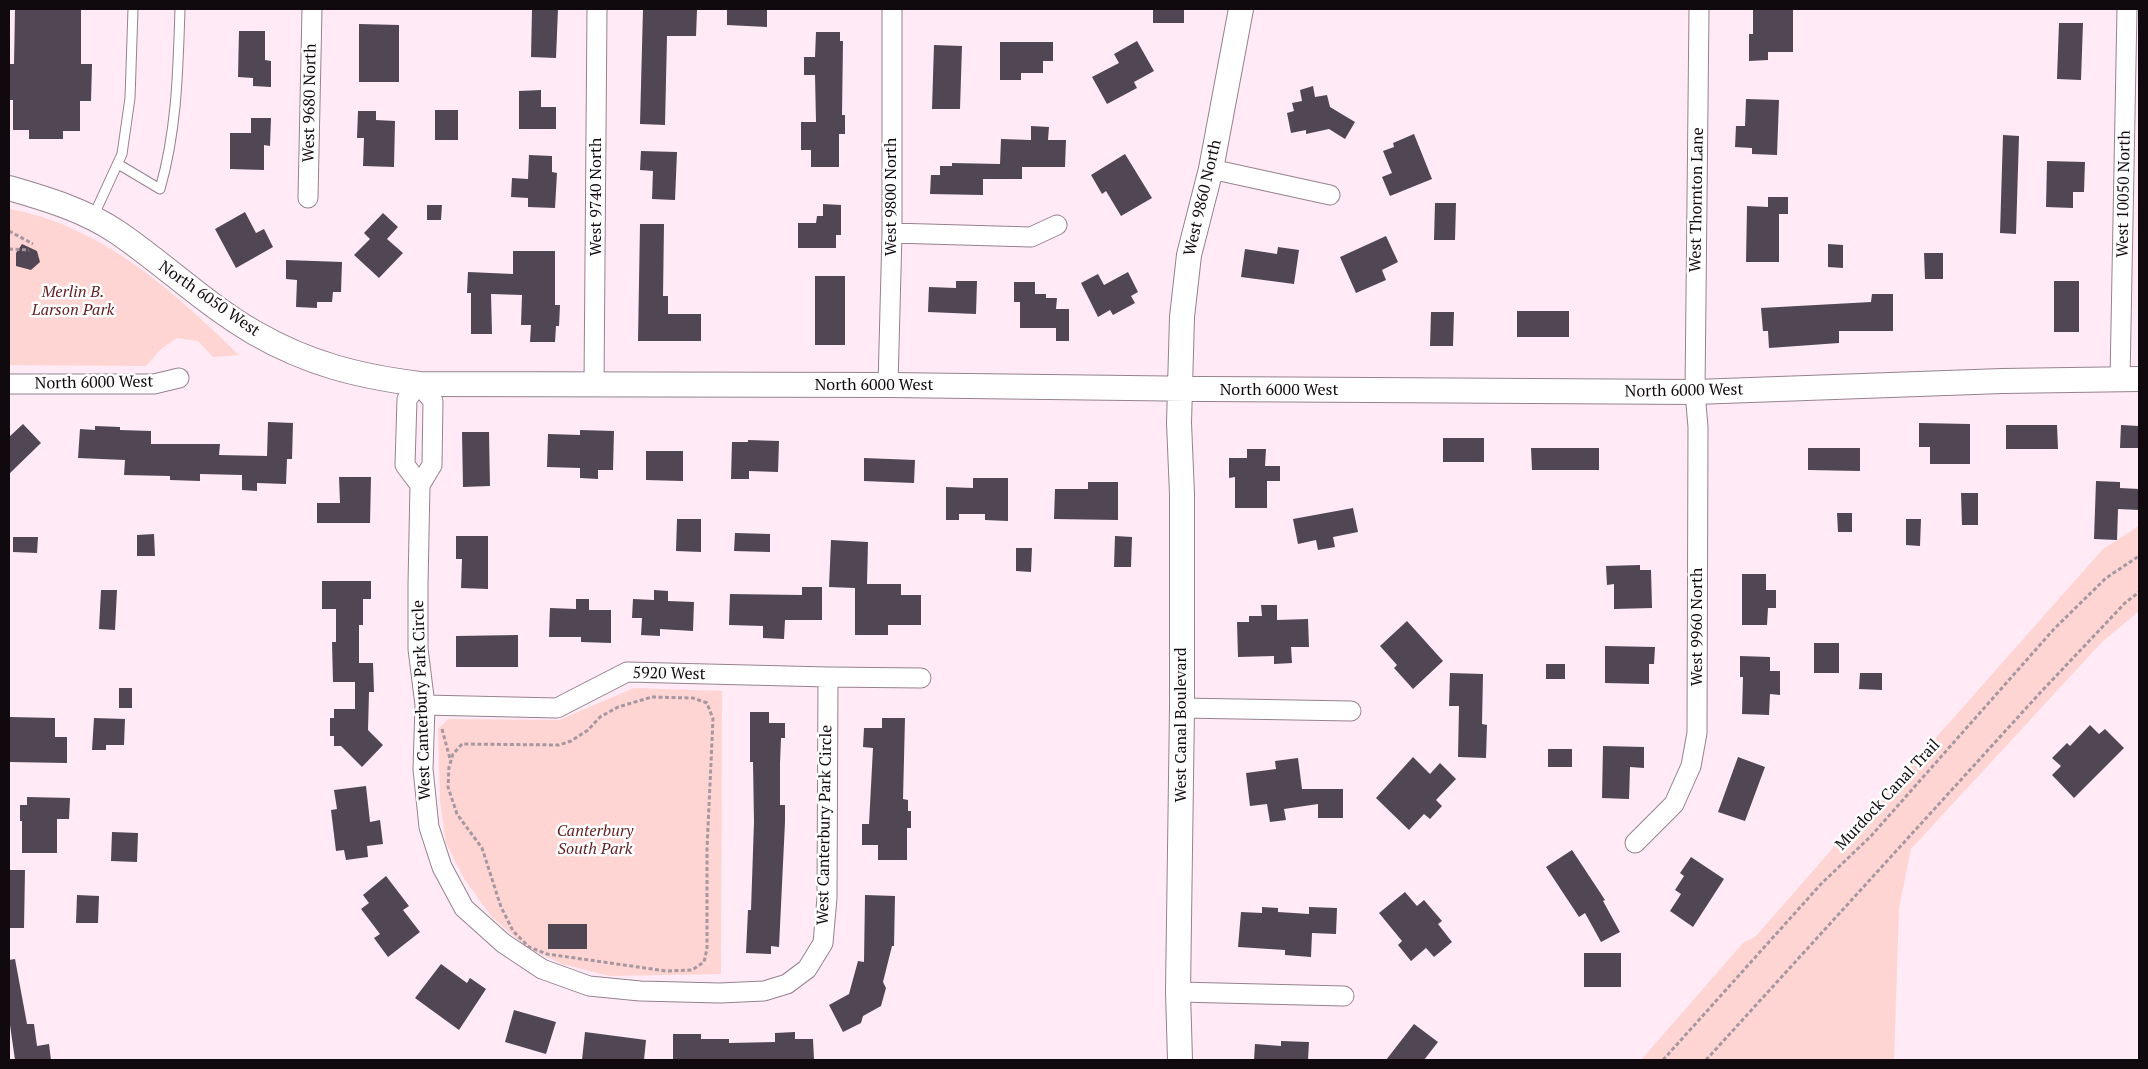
<!DOCTYPE html>
<html>
<head>
<meta charset="utf-8">
<style>
	body { margin:0 }
	#map { position:relative; width:2148px; height:1069px; overflow:hidden; background:#ffeaf6; font-family:"PT Serif",serif }
	canvas { display:block }
	.frame { position:absolute; inset:0; border:10px solid #100a0e; pointer-events:none }
</style>
</head>
<body>
<div id="map">
<canvas width="2148" height="1069"></canvas>
<div class="frame"></div>
</div>
<script>
const ctx = document.querySelector('canvas').getContext('2d');
ctx.lineJoin = 'round';
function fill(path, color) { ctx.fillStyle = color; ctx.fill(path, 'evenodd'); }
function trace(path, color, width, dash) { ctx.strokeStyle = color; ctx.lineWidth = width; ctx.lineCap = dash ? 'butt' : 'round'; ctx.setLineDash(dash || []); ctx.stroke(path); }
function write(font, color, halo, rows, align = 'center') {
  ctx.font = font + ' "PT Serif",serif'; ctx.lineWidth = 5; ctx.setLineDash([]); ctx.textBaseline = 'middle'; ctx.strokeStyle = halo; ctx.fillStyle = color; for (const [text, x, y, turn = 0] of rows) {
    ctx.save(); ctx.translate(x, y); ctx.rotate((+turn || 0) * Math.PI / 180); ctx.textAlign = isNaN(turn) ? turn : align; if (halo) ctx.strokeText(text, 0, 0); ctx.fillText(text, 0, 0); ctx.restore();
  }
}
const green = new Path2D(`
	M9,209C101,225 174,292 239,355L213,357L198,341L177,338L161,349L146,366L9,365Z
	M2139,526V611L2102,642L1911,849L1899,908L1894,1060H1641L1743,943L1756,936L1854,824L1917,759L2103,549Z
	M634,688L722,691L721,974L610,976L562,964L526,947L491,916L465,880L446,843L440,801L438,729L448,719L559,720Z`);
const building = new Path2D(`
	M15,9H81V64H92L91,101H80V131H63V139H29V130H13V100H9V64H14Z
	M532,9H558L556,58L531,57Z
	M643,9L697,10L696,36H667L665,125L640,124Z
	M727,9H767V27L727,25Z
	M1153,9H1184V23H1153Z
	M1753,9H1793V52H1768V60L1749,61V34H1753Z
	M2059,23H2083L2081,80L2057,79Z
	M359,24L399,25V82H359Z
	M239,31H265V60L271,61V87L253,86V78L238,77Z
	M816,32H840V41H843L842,115H845V134H839V167H811V150H801V122H816L815,75H804V57H815Z
	M1137,41L1154,71L1134,82L1137,88L1107,104L1092,77L1119,63L1114,54Z
	M1000,42H1053V61H1043V73H1021V80H1000Z
	M934,45L962,46L960,109H932Z
	M1313,86L1315,97L1327,95L1330,107L1355,122L1345,139L1329,129L1306,134V130L1291,133L1287,113L1294,111L1292,103L1302,101L1300,90Z
	M541,90V107H556V129H519V91Z
	M1746,99L1779,100L1777,155L1752,154V148L1735,147L1736,126H1745Z
	M435,110H458V140H435Z
	M358,111H376V120L395,121L394,167L363,166L364,138H357Z
	M251,118H271L270,146L264,145V170L230,169V133H251Z
	M1031,126L1049,127L1048,140H1066L1065,167H1022V179H983V195L930,194L931,175H940V166H952V163L1000,164L1001,139L1031,140Z
	M1414,134L1432,179L1390,196L1382,177L1392,173L1383,151L1394,147L1393,143Z
	M2003,135L2019,136L2016,234L2000,233Z
	M641,151L677,152L675,200L652,199L653,171L640,170Z
	M1125,154L1152,198L1121,216L1106,191L1102,194L1091,175Z
	M529,155L552,156V172L557,173L555,208L528,207V198L511,197L512,178L528,179Z
	M2047,161L2085,162L2084,192H2073V208L2046,207Z
	M1768,197H1788V214H1779V262H1746L1747,206L1768,207Z
	M1435,203H1456L1455,240H1434Z
	M823,204L841,205V235H836V248H798V223H816L817,216H823Z
	M427,205H442L441,220H427Z
	M245,212L256,233L264,229L273,247L236,268L215,229Z
	M383,213L398,227L387,239L403,253L379,278L354,255L370,239L364,233Z
	M640,224H664L663,296H668V314H701V341H638Z
	M1386,236L1398,262L1382,270L1386,280L1356,293L1340,257Z
	M22,244L37,251L40,262L31,270L16,266V253Z
	M1828,244L1843,245V268L1828,267Z
	M1278,247L1299,250L1294,284L1241,277L1245,249L1277,254Z
	M513,251H555V305H560L559,326H556L555,342H530L531,325H521L522,295L491,294L492,334H471V293H467L468,272L513,274Z
	M1924,253H1943V279H1925Z
	M286,260L342,262L341,292H333L332,302H317V308L296,307L297,280L286,279Z
	M1128,272L1138,292L1131,296L1135,303L1113,315L1110,310L1098,317L1081,283L1098,274L1104,285Z
	M815,276H845V345H815Z
	M956,281H977L976,314L928,312L929,287L956,288Z
	M2054,281H2079V332H2054Z
	M1014,282H1035V294H1046V298H1057L1056,309H1069V341H1056V328H1020V302H1014Z
	M1872,294H1893V331H1839V343L1769,348L1768,331H1763L1761,308L1871,302Z
	M1517,311H1569V337H1517Z
	M1431,312H1454L1453,346H1430Z
	M268,422L293,423L292,459H287L286,484L257,483V491L242,490V475L200,474V481L170,480V476L124,475L125,460L78,458L80,429L95,430V426L120,427V430L151,431V444H220L219,455L267,456Z
	M1919,423L1970,424V464H1930V447H1919Z
	M23,424L41,443L9,474V437Z
	M2006,425H2057L2058,449H2006Z
	M2121,425L2139,426V448H2120Z
	M580,430L614,431L613,470H598V479L580,478V468L547,467L548,434L580,435Z
	M462,432H489L490,486L463,487Z
	M1443,438H1484V462H1443Z
	M748,440L779,441L778,472L749,471V479H731L732,442H748Z
	M1531,448H1599V470H1532Z
	M1808,448H1860V471L1808,470Z
	M1247,449H1266L1265,466H1280V481H1267V508H1235V477L1229,478V458H1247Z
	M646,451H683V481L646,480Z
	M864,458L915,460L914,483L864,481Z
	M339,477H371L370,523H317V503H340Z
	M973,478H1008V521L985,520V514H959V520H946V487L973,488Z
	M2096,481L2120,482V488L2139,489V510L2118,509L2117,540L2094,539Z
	M1088,482H1118V520L1054,519L1055,489H1088Z
	M1961,493H1978V525H1962Z
	M1353,508L1358,532L1333,537L1335,547L1318,550L1316,540L1298,544L1293,519Z
	M1837,513H1852V532H1838Z
	M677,519H701V552L676,551Z
	M1906,519H1921L1920,546L1906,545Z
	M735,533L770,534V552L734,551Z
	M154,534L155,556H137V535Z
	M456,536H488V589L461,588L462,559H456Z
	M1115,536L1132,537L1131,567H1114Z
	M13,537H38L37,553L13,552Z
	M831,540L868,542L867,584H901V595H921V625H888V635H855V588L829,587Z
	M1016,548H1032L1031,572L1016,571Z
	M1640,565V570H1651L1652,608L1614,609V584L1607,585L1606,566Z
	M1742,574H1766V590H1776V608H1768L1767,625H1742Z
	M322,581H371V599H363V625H359V663H373L374,692H369L368,730L383,745L362,767L341,746H334V736H330V718H334V709H355V682H333L332,642H336V609H322Z
	M802,587H822V620H785L784,639L763,638V626L729,625L730,594L802,595Z
	M101,590H117L115,630L99,629Z
	M654,590L668,591V601L694,602L693,631L660,629V636L641,635L642,618H632L633,599L654,600Z
	M576,599H589V610H611V643L581,642V637H549L550,608L576,609Z
	M1261,605H1277V620L1308,619L1309,647H1291L1292,663L1274,664V656L1238,657L1237,622H1249V616H1262Z
	M1407,621L1443,661L1413,689L1394,668L1397,665L1380,646Z
	M518,635V667H456V636Z
	M1814,643H1839V673H1814Z
	M1605,646L1655,647L1654,664H1649V684L1605,683Z
	M1740,656L1770,657V671H1780V695L1770,694L1769,715L1742,714L1743,677H1740Z
	M1546,664H1565V679H1546Z
	M1450,673L1483,674L1482,724L1487,725L1486,758L1458,757L1459,706H1449Z
	M1860,673H1882V690L1859,689Z
	M119,688H132V708H119Z
	M750,712H769V723H785V738H781L780,763V805H785V822L779,947L771,946V954L746,953L748,910H751L754,822L753,762H750Z
	M10,717L55,718V737H67V763L9,762Z
	M94,718L125,719L124,745H106V750H92Z
	M882,718H905L903,799L908,800V811H911V828H907V860H878V845H862V824H869L873,748L863,747L864,728H882Z
	M2090,725L2099,734L2105,729L2124,748L2074,798L2052,775L2061,766L2052,758L2067,743L2070,746Z
	M1603,746L1644,747V768L1630,767L1629,799L1602,798Z
	M1548,749H1572V767H1548Z
	M1413,757L1430,774L1440,763L1456,779L1436,800L1442,806L1430,819L1424,814L1409,830L1376,798Z
	M1738,757L1765,767L1745,821L1718,812Z
	M1298,758L1302,789H1343V818H1318V804L1284,809L1286,820L1270,822L1267,804L1250,806L1246,773L1276,769L1275,761Z
	M366,786L370,822L380,820L383,844L367,846L368,857L346,860L344,850L336,851L331,810L337,809L334,790Z
	M27,797L70,798L69,819H57V853H22V821H20V805H27Z
	M112,832L138,833L137,862L111,861Z
	M1572,850L1605,900L1603,901L1620,932L1601,942L1585,913L1579,917L1546,867Z
	M1691,857L1724,879L1693,927L1670,911L1681,894L1675,890L1684,876L1680,873Z
	M9,870H25L24,928H9Z
	M386,876L409,906L403,910L420,932L388,957L374,938L380,934L361,909L369,903L363,895Z
	M1405,892L1417,906L1424,900L1442,921L1438,924L1452,942L1434,957L1426,948L1411,961L1398,945L1402,941L1379,913Z
	M77,895L99,896L98,923H76Z
	M865,895L895,896L894,946H892L883,982L886,988L881,1006L863,1016L861,1023L843,1032L829,1005L849,994L858,961L864,962Z
	M1262,907L1278,908V912L1309,914V907L1337,908L1336,934L1312,933L1311,957L1285,955V950L1238,947L1241,912L1262,913Z
	M548,924H587V949H548Z
	M1584,953H1621V987H1584Z
	M15,959L27,1024H34L37,1046L49,1044L51,1060H15L9,1018V960Z
	M441,964L467,983L470,978L486,989L459,1030L415,998Z
	M514,1010L556,1022L546,1054L505,1042Z
	M1414,1024L1438,1042L1424,1060H1386Z
	M585,1032L646,1040L644,1060H582Z
	M795,1032V1039H813L814,1059L673,1060V1034H701V1039H729V1043L775,1042V1033Z
	M1281,1041L1309,1042L1308,1060H1254L1255,1044L1281,1046Z`);
const path = new Path2D(`
	M9,231L33,244
	M9,249L29,250
	M652,697L693,698L707,703L713,719L707,849V949L704,962L692,970L666,971L547,954L529,947L513,931L501,907L482,848L457,814L448,787L449,767L453,754L462,744L559,745L571,741L588,730L600,717L618,707Z
	M442,729L450,759
	M1663,1060L1821,884L1871,836L2054,629L2106,578L2139,556
	M1706,1060L2039,694L2125,603L2139,592`);
const service = new Path2D(`
	M118,164L160,189C177,130 178,70 180,9
	M93,217L122,154L130,98L133,9`);
const minor = new Path2D(`
	M1211,169L1330,195
	M308,198L312,9
	M892,233L1031,237L1057,225
	M2120,379L2127,9
	M9,384H154L179,378
	M594,384L597,9
	M888,385L892,233V9
	M420,485L405,465L407,399L419,384L433,401L432,465L420,485L418,585V649L425,705L423,769L429,827L442,867L464,908L503,943L542,969L589,986L640,991L720,993L764,991L787,984L807,969L823,943L827,898L828,677
	M425,705L557,708L627,672L828,677L921,678
	M1182,708L1351,711
	M1635,843L1674,804L1691,766L1697,733L1698,427L1695,392L1699,9
	M1178,992L1344,996`);
const tertiary = new Path2D(`
	M9,188C47,199 84,210 117,232C164,264 205,304 255,333C309,364 358,376 419,384L888,385L1207,389L1695,392L2002,381L2139,379
	M1180,1060L1178,992L1182,708V494L1179,423L1182,317L1189,255L1211,169L1241,9`);
const streetNames = [
	["West 9680 North",310,103,-89],
	["West 10050 North",2124,194,-89],
	["West 9740 North",596,197,-90],
	["West 9800 North",891,197,-90],
	["West 9860 North",1203,198,-77],
	["West Thornton Lane",1697,200,-89],
	["North 6050 West",209,299,35],
	["North 6000 West",94,383,-1],
	["North 6000 West",874,385],
	["North 6000 West",1279,390],
	["North 6000 West",1684,391,-1],
	["West 9960 North",1697,627,-90],
	["5920 West",669,674,1],
	["West Canterbury Park Circle",422,700,-92],
	["West Canal Boulevard",1181,725,-90],
	["Murdock Canal Trail",1888,795,-47],
	["West Canterbury Park Circle",825,825,-89]
];
const parkNames = [
	["Merlin B.",73,292],
	["Larson Park",73,310],
	["Canterbury",595,831],
	["South Park",595,849]
];
fill(green, '#ffd5d3');
fill(building, '#514654');
trace(service, '#95828d', 11);
trace(minor, '#95828d', 21);
trace(tertiary, '#95828d', 26);
trace(path, '#a697a0', 3, [4, 2.5]);
trace(service, '#fff', 9);
trace(minor, '#fff', 19);
trace(tertiary, '#fff', 24);
write('16px', '#100a0e', '#fff', streetNames);
write('italic 16px', '#641f22', '#fff', parkNames);
</script>
</body>
</html>
